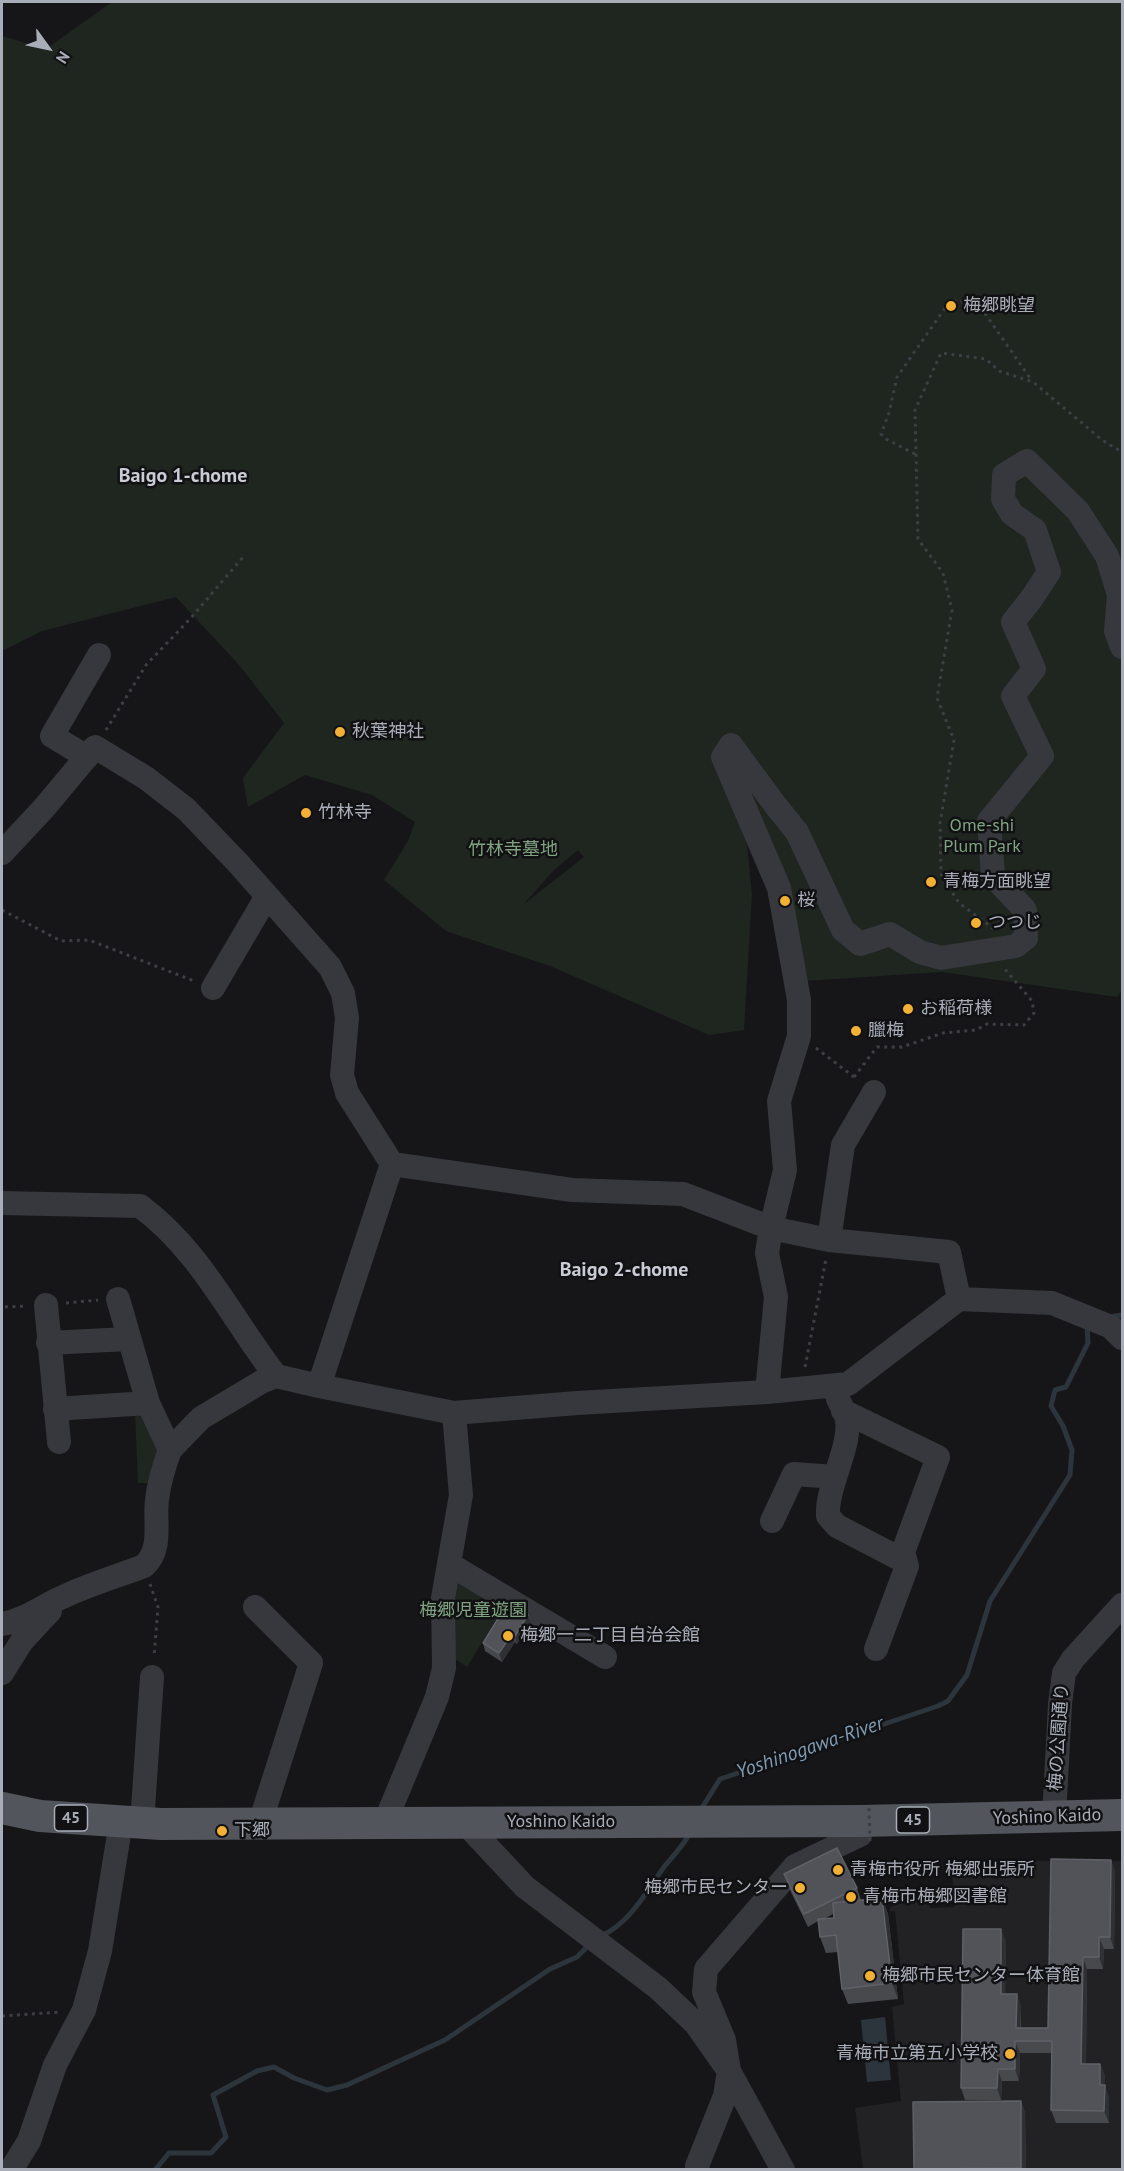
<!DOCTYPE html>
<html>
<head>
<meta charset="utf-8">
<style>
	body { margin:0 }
	#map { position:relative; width:1124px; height:2171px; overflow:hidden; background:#161618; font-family:"PT Sans",sans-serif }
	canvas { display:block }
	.frame { position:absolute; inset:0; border:3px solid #a8adb8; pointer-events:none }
	.north { position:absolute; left:18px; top:18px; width:60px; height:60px; -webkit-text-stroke:4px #111113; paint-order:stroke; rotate:123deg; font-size:16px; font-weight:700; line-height:24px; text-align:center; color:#a8adb8 }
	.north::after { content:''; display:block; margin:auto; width:21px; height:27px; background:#a8adb8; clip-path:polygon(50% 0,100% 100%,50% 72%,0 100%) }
</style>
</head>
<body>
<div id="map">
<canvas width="1124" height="2171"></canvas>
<div class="frame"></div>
<div class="north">N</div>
</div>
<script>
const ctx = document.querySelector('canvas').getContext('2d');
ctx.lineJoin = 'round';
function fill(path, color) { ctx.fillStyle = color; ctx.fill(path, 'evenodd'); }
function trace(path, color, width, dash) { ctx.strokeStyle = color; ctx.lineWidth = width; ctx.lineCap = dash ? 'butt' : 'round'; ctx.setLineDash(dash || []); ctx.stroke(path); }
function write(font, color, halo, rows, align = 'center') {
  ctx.font = font + ' "PT Sans","Noto Sans JP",sans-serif'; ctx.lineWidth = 5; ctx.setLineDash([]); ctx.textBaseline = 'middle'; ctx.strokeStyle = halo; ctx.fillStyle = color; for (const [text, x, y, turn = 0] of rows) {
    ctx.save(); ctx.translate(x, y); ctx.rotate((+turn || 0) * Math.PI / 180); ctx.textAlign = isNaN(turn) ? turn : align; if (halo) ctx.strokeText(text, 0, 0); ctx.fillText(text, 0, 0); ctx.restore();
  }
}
const built = new Path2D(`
	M1019,1861H1122V2169H863L855,2108L901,2101L892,2007L904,2004L895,1911H889L896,1898L928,1893L930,1908L954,1907L952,1869Z`);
const green = new Path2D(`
	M112,2H1122V991L1117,997L942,972L804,981L743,804L752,894L744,1030L709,1035L550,966L446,931L384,880L408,841L415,822L372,795L305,775L248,807L243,778L284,723L240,666L176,597L42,631L2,651V36L46,49ZM578,850L584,857L524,904L553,871Z
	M146,1411L161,1448L151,1483H138L135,1413Z
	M453,1578L506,1603L467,1667L452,1657Z`);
const water = new Path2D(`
	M885,2017L891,2080L867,2082L861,2020Z`);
const stream = new Path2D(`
	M1109,1317L1122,1315
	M700,1811L720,1779L938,1706L948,1701L967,1675L990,1601L1070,1475L1072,1450L1063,1426L1051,1406L1055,1390L1066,1387L1088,1343L1087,1325
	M601,1936C630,1923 646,1892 664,1867C673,1856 683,1846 690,1833
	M155,2170L169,2153H211L226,2137L213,2095L257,2071L274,2067L294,2078L327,2090L347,2085L445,2040L550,1969L577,1957L591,1943`);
const path = new Path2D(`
	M915,454L886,439L881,434L889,413L897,377L950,301L977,302L1032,381
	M106,730L146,665L189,620L244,556
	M2,910L61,941L89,940L194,981
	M994,929L959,903L941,874L940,823L954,740L937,698L952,610L943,573L918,539L915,410L941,353L986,359L999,371L1033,382L1102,440L1122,452
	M816,1048L854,1077
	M854,1077L877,1047H902L943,1033L976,1030L987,1024L1024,1025L1034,1013L1032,1001L1004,968
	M66,1303L98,1300
	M5,1307L26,1306
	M805,1367L826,1259
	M150,1584L158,1607L154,1657
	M2,2016L61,2012`);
const minor = new Path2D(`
	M87,757L52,736L99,655
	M2,853L44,808L95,747L146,778L186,809L238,863L330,967L343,993L347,1018L342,1075L347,1093L392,1164
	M213,988L267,896
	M2,1203L140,1206C199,1249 232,1319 276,1376
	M829,1240L843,1145L874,1092
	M959,1299L1052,1303L1111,1327L1122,1338
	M46,1305L59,1442
	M48,1343L128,1339
	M767,1392L776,1297L767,1253L771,1228L785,1170L779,1101L799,1036V1000L779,888L723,757L731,745L776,806L797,832L843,930L860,944L890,934L920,952L941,958L1016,946L1026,938L1025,910L993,876L989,821L1042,756L1013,696L1034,669L1013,622L1032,598L1049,572L1035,530L1012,514L1003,499L1004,475L1027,461L1078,511L1107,556L1119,595L1116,631L1122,647
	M838,1399C841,1405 844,1411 846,1416C854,1442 826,1486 828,1516L837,1526L904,1561
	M55,1409L148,1403
	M843,1411L938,1457L903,1552L907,1566L876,1649
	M170,1450L201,1418L263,1381L276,1376L319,1386L454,1413L577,1403L767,1392L848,1384L959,1299L949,1252L829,1240L771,1228L683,1194L572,1190L392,1164L319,1386
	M772,1521L794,1474L835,1477
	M449,1564L605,1657
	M255,1607L311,1663L260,1823
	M2,1624C26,1620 43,1605 65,1596C90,1584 118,1576 144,1566C163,1549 154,1522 157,1500C159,1482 164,1466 170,1450L148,1403L118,1299
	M2,1673L22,1641L50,1611
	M1054,1818L1060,1704L1064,1673L1073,1659L1122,1605
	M385,1822L437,1697L444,1668L443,1598L461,1495L454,1413
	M142,1823L152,1677
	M465,1823L525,1887L658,1988L696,2024L729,2071L783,2170
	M11,2170L29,2141L55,2065L84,2010L100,1951L121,1822
	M698,2170L697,2166L725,2096L729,2071L724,2040L704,1992L706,1969L795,1866L860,1835V1821`);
const major = new Path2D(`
	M2,1808L40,1816L161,1824L860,1821L1122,1815`);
const pathBridge = new Path2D(`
	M869,1808L870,1844`);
const wall = new Path2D(`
	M528,1615L531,1623L517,1644L515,1642L502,1662L485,1651L483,1643Z
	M1111,1860L1115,1872L1114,1949H1104L1103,1969H1087L1086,2064H1100L1105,2076L1104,2085L1109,2097V2123H1056L1051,2110L1052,2053H1020L1019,2081H1002L1001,2100H965L961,2088L1006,1941L1005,1994L1021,2006V2028H1048Z
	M784,1874L857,1888L861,1900L882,1898L888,1914L898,1999L848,2004L842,1989L838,1952L826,1953L820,1937L818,1921L808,1927L788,1886ZM833,1914L834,1918L824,1919Z
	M1021,2101L1025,2113L1026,2169H914Z`);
const shadedWall = new Path2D(`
	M528,1615L531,1623L517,1644L515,1636Z
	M512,1634L515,1642L502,1662L499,1653Z
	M1111,1860L1115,1872L1114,1949L1110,1937Z
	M882,1898L888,1914L898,1999L892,1983Z
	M1001,1929L1006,1941L1005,2006L1001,1994Z
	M1099,1937L1104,1949L1103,1969L1099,1957Z
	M1083,1957L1087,1969L1086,2076L1081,2064Z
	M1017,1994L1021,2006L1020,2040L1016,2028Z
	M1015,2041L1020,2053L1019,2081L1015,2069Z
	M1100,2064L1105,2076L1104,2097L1100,2085Z
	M998,2069L1002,2081L1001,2100L997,2088Z
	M1105,2085L1109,2097V2123L1104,2111Z
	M1021,2101L1025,2113L1026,2169H1022L1021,2168Z`);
const building = new Path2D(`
	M508,1602L528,1615L515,1636L512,1634L499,1653L483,1643Z
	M837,1848L857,1888L804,1914L784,1874Z
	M1051,1859L1111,1860L1110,1937H1099V1957H1083L1081,2064H1100V2085H1105L1104,2111L1051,2110L1052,2041H1015V2069H998L997,2088H961L963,1929H1001V1994H1017L1016,2028H1048Z
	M882,1898L892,1983L842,1989L836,1935L820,1937L818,1919L834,1918L833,1903Z
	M1021,2101V2168L914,2169L913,2102Z`);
const markers = [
	[951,306,6,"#f2b134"],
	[340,732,6,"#f2b134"],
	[306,813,6,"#f2b134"],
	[931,882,6,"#f2b134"],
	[785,901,6,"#f2b134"],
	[976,923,6,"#f2b134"],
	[908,1009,6,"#f2b134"],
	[856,1031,6,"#f2b134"],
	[508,1636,6,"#f2b134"],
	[222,1831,6,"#f2b134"],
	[838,1870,6,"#f2b134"],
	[800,1888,6,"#f2b134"],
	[851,1897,6,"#f2b134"],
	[870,1976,6,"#f2b134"],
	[1010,2054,6,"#f2b134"]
];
const shields = [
	[71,1818,33],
	[913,1820,33]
];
const shieldNames = [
	["45",71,1818],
	["45",913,1820]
];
const poiNames = [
	["梅郷眺望",963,306],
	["秋葉神社",352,732],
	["竹林寺",318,813],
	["青梅方面眺望",943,882],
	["桜",797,901],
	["つつじ",988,923],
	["お稲荷様",920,1009],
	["臘梅",868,1031],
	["梅郷一二丁目自治会館",520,1636],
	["下郷",234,1831],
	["青梅市役所 梅郷出張所",850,1870],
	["梅郷市民センター",788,1888,"right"],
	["青梅市梅郷図書館",863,1897],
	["梅郷市民センター体育館",882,1976],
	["青梅市立第五小学校",998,2054,"right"]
];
const parkNames = [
	["Ome-shi",982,826],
	["Plum Park",982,847],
	["竹林寺墓地",513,850],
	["梅郷児童遊園",473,1611]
];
const streetNames = [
	["梅の公園通り",1059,1737,-86],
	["Yoshino Kaido",1047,1817,-2],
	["Yoshino Kaido",561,1822]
];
const neighbourhoodNames = [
	["Baigo 1-chome",183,476],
	["Baigo 2-chome",624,1270]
];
const waterNames = [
	["Yoshinogawa-River",810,1748,-19]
];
fill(built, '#222225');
fill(green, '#1e261f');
fill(water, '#2c353c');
trace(stream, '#2c353c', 5);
trace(path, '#3d3f44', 3, [3, 4.5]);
trace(minor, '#37383d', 24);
trace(major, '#53555c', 32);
trace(pathBridge, '#3d3f44', 3, [3, 4.5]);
fill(wall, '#47494d');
fill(shadedWall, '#2f3033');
fill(building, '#525359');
trace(building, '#5f6168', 1.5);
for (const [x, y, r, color] of markers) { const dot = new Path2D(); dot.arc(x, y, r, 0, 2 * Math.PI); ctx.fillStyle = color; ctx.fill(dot); trace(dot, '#111113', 2); }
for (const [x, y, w] of shields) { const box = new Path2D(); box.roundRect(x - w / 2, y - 13, w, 26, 4.5); ctx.fillStyle = '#111113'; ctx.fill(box); trace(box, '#a8adb8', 1.5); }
write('bold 16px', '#a8adb8', null, shieldNames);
write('18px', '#a8adb8', '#111113', poiNames, 'left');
write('18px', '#7fa381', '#111113', parkNames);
write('18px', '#a8adb8', '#111113', streetNames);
write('bold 20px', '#c9ccd4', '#111113', neighbourhoodNames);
write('italic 20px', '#7f9bb3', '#111113', waterNames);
</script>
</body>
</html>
